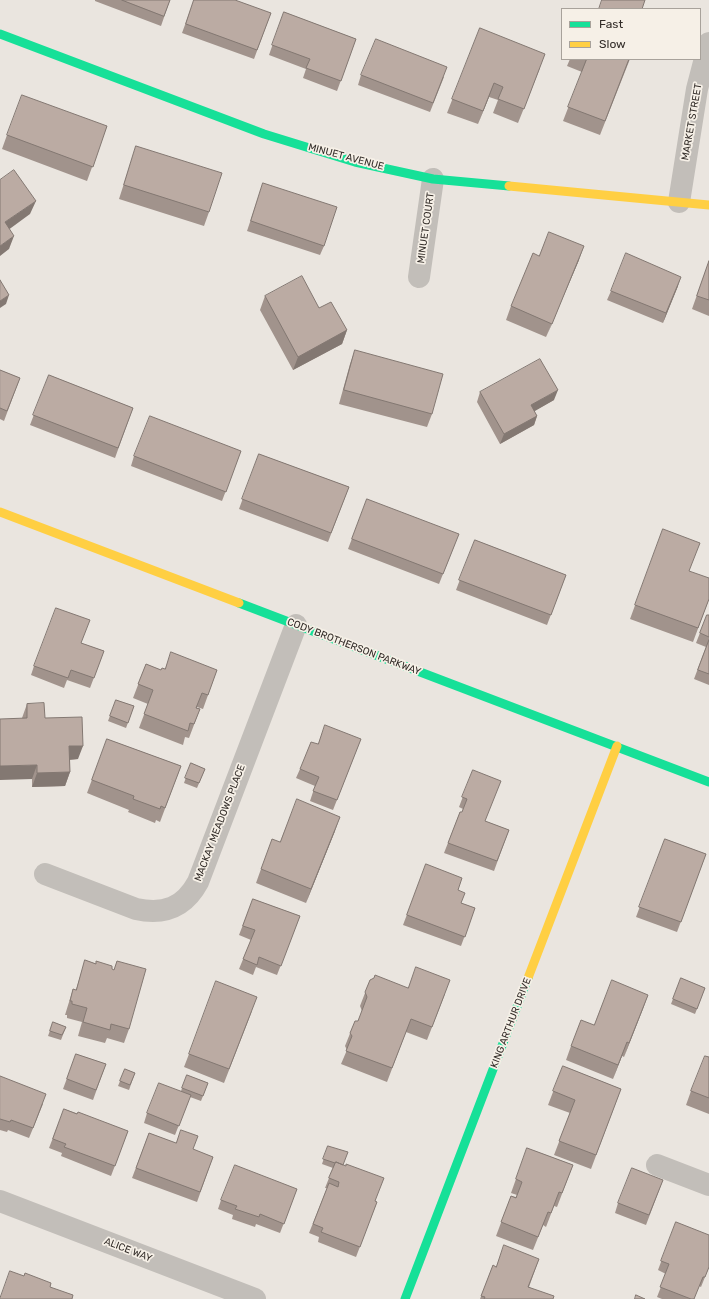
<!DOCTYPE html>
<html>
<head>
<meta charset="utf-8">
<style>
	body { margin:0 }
	#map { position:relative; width:709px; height:1299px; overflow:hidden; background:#eae5df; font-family:Rubik,sans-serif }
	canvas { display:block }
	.legend { position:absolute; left:561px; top:8px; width:140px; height:52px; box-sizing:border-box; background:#f6f0e7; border:1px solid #a8a29b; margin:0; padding:5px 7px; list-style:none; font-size:12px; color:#322c28 }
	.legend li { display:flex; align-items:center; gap:8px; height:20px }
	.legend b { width:20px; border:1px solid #a8a29b }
</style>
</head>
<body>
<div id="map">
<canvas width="709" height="1299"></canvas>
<ul class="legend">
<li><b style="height:5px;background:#16e098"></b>Fast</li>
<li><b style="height:5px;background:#ffcf43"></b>Slow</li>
</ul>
</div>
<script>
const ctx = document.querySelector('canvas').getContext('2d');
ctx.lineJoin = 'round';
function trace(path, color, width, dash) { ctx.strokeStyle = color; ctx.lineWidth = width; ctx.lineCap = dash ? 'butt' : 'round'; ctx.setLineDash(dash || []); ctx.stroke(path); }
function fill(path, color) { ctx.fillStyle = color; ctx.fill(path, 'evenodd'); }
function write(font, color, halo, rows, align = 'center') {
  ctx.font = font + ' Rubik,sans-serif'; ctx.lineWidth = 3.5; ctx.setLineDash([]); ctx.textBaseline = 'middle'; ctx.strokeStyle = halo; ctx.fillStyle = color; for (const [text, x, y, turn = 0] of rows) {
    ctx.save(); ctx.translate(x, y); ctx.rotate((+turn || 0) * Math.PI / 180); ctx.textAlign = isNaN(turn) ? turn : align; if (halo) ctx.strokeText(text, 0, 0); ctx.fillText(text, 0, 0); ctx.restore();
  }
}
const street = new Path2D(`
	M679,202L697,89L709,43
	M419,277L433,179
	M45,874L136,909C164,915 184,908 198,882L296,625
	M657,1165L709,1185
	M0,1201L255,1299`);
const fast = new Path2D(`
	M0,34L264,134L355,162L433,179L509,186
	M239,603L709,782
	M405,1299L528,978`);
const slow = new Path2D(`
	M509,186L709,205
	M0,512L239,603
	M528,978L617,746`);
const wall = new Path2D(`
	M95,0H170L161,26L95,1Z
	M194,0L271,13L254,59L182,33Z
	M284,12L356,39L337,91L303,78L306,69L269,55Z
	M480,28L540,68L518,123L493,113L498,100L489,97L478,124L447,113Z
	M570,59H630L600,135L563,121L582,72L567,66Z
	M361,75L444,77L430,112L358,85Z
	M107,126L87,181L2,149L7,135Z
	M136,146L209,212L204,226L119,199Z
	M263,183L324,246L320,255L247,231Z
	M539,256L579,260L546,337L506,320L511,306Z
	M709,261V316L692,309Z
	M678,286L663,323L607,300L611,291Z
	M265,296L319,308L347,330L342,344L293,370L260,310Z
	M355,350L432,414L427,427L339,404L350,364Z
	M0,370L20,378L4,421L0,419Z
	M49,375L133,408L115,458L30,425Z
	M480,392L554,400L534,411L537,416L534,425L500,444L477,402Z
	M241,451L222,501L131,466L134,456Z
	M259,454L349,487L328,542L239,509Z
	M367,499L455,544L439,584L348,549Z
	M663,529L689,571L709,599L693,642L630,619Z
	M475,540L566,575L547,625L456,590Z
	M707,615H709V685L694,679L706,647L696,643Z
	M81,643L104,651L90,688L67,680L64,688L31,675L34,666Z
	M146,664L161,670L165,669L217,670L203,709L197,707V708L200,709L189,738L185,737L183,745L139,728L148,704L133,698Z
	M116,700L134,706L126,728L108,721Z
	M27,704L45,718L78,759L70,760V772L65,786L32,787V779L22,718Z
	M107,739L181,766L160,822L156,820L155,823L128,812L129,810L87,793Z
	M361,739L333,810L310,801L315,786L296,778L300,769L318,744Z
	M191,763L205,769L197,788L184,783Z
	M473,770L485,821L509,830L494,871L444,853L460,812H462L463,809L459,807Z
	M335,831L306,903L256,883L261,869L280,842Z
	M665,839L706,854L677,932L636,917Z
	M426,864L458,890L461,903L475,908L461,946L403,925Z
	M253,899L300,916L277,975L256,967L253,975L239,969L251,940L239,935Z
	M85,960L114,970L117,961L129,1029L124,1043L107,1038L105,1043L78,1036L82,1022L67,1018V1015H65L73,989L76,990Z
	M681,978L705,988L695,1014L671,1004Z
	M370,980L408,988L445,994L427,1040L406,1032L387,1082L341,1064L347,1050L345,1046L355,1021H358L362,1011L360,1006Z
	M648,995L624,1057L622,1056L613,1079L566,1060L571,1046L594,1025Z
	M252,1011L224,1083L184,1067L189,1054Z
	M53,1022L66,1027L61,1040L48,1036Z
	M76,1054L106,1064L93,1100L63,1089Z
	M709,1057V1114L686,1105L691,1091Z
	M563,1066L621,1089L591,1169L554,1155L570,1113L548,1105Z
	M125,1069L135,1073L129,1090L118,1086Z
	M187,1075L208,1083L201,1101L190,1097L175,1135L144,1123L147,1113L181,1091Z
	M0,1076L43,1104L29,1138L8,1130L7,1132L0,1130Z
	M64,1109L128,1131L111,1176L61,1156L62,1153L49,1148Z
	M149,1133L213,1157L197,1202L132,1178Z
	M328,1146L343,1165L375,1201L377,1202L356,1257L318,1242L319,1237L309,1233L327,1188H325L333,1168L322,1164Z
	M527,1148L573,1165L557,1207L554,1206L546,1227L543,1225L533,1250L496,1236L511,1196L516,1197L517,1195L511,1193Z
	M663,1180L646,1225L615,1213L618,1203Z
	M297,1189L280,1233L256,1224L255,1227L232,1219L233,1215L218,1209L221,1200Z
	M676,1222L709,1267L701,1287L699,1286L694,1299H662L657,1297L666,1274L658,1270Z
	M539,1259L529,1287L553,1299H480L493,1265L496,1267Z`);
const shadedWall = new Path2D(`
	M494,83L489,97L478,124L483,111Z
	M36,201L30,214L0,236L5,222Z
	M14,236L9,249L0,256V246Z
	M584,246L579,260L546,337L552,324Z
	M681,277L678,286L663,323L666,313Z
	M9,295L6,304L0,308V301Z
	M347,330L342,344L293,370L298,357Z
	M558,390L554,400L528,415L531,405Z
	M537,416L534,425L500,444L504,434Z
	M69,746H83L78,759L64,760Z
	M37,765L32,779L0,780V766Z
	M70,772L65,786L32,787L37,773Z
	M340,817L335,831L306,903L311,889Z
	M648,995L643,1009L624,1057L629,1043Z
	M627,1042L622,1056L613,1079L618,1065Z`);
const building = new Path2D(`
	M122,0H170L164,16Z
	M194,0H235L271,13L257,50L186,24Z
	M602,0H645L642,9H599Z
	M284,12L356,39L341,81L306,68L310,59L272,45Z
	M480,28L545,54L524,109L498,99L503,87L494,83L483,111L452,99Z
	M376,39L447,67L433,103L361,75Z
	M587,59H629L605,121L568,107Z
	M22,95L107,126L93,167L7,135Z
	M136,146L222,173L209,212L124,185Z
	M14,170L36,201L5,222L14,236L0,246V180Z
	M263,183L337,207L324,246L251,221Z
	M549,232L584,246L552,324L511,306L533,253L539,256Z
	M626,253L681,277L666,313L611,291Z
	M709,261V300L697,296Z
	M302,276L319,308L331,302L347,330L298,357L265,296Z
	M0,280L9,295L0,301Z
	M355,350L443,374L432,414L344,390Z
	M540,359L558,390L531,405L537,416L504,434L480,392Z
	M0,370L20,378L7,411L0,408Z
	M49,375L133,408L118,448L33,415Z
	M150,416L241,451L226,492L134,456Z
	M259,454L349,487L331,533L242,499Z
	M367,499L459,534L443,574L352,539Z
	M663,529L700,543L689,571L709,578V599L698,628L635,605Z
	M475,540L566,575L551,615L459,580Z
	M56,608L90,620L81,643L104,651L94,678L71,670L68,678L34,666Z
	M707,615H709V637L700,633Z
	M709,640V674L698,670Z
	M171,652L217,670L208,695L202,693L196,708L200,709L194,724L190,723L188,731L144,714L153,690L138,684L146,664L161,670L162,668L165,669Z
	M116,700L134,706L128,723L110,716Z
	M44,703L45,718L82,717L83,746H69L70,772L37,773V765L0,766V719L27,718V704Z
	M325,725L361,739L337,800L313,791L319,777L300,769L311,742L318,744Z
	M107,739L181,766L165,808L161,806L160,809L133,799L134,796L92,780Z
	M191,763L205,769L199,783L185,778Z
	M473,770L501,781L485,821L509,830L497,861L448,843L460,812H462L467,799L462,797Z
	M297,799L340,817L311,889L261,869L272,839L280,842Z
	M665,839L706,854L681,922L639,907Z
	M426,864L462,878L458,890L465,893L461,903L475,908L465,937L407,915Z
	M253,899L300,916L281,966L259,957L257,965L243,959L255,930L243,926Z
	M85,960L96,964V961L112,966V969L114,970L117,961L146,969L129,1029L111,1024L110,1030L83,1022L87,1008L72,1004V1001H70L73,989L76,990Z
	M416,967L450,980L432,1027L411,1019L392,1068L346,1051L352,1036L350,1033L355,1021H358L367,997L365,992L370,980L374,978L375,975L408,988Z
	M681,978L705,988L697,1009L673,999Z
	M612,980L648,995L629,1043L627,1042L618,1065L571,1046L581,1020L594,1025Z
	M216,981L257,997L229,1069L189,1054Z
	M53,1022L66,1027L62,1035L50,1031Z
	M76,1054L106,1064L96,1090L67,1079Z
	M705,1056L709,1057V1098L691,1091Z
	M563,1066L621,1089L596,1155L559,1141L575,1100L553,1091Z
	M125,1069L135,1073L130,1085L120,1081Z
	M187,1075L208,1083L203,1096L182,1088Z
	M0,1076L46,1094L33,1128L11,1120L10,1122L0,1119Z
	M159,1083L191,1095L179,1126L147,1113Z
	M64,1109L77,1114L78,1112L128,1131L115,1166L64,1147L66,1144L53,1139Z
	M181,1130L198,1136L193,1149L213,1157L200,1192L136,1168L149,1133L176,1143Z
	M328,1146L348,1152L343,1165L336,1162L335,1163L323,1159Z
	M527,1148L573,1165L562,1193L559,1192L551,1213L548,1212L538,1237L501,1222L511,1196L516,1198L522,1182L516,1179Z
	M336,1162L346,1166V1164L384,1178L375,1201L377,1202L360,1247L321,1232L323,1228L313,1224L329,1183L338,1187L339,1182L329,1178Z
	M235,1165L297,1189L284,1224L260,1214L259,1217L235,1209L237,1206L221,1200Z
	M632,1168L663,1180L649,1215L618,1203Z
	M676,1222L709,1235V1267L705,1277H703L694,1299H691L660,1287L669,1264L661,1261Z
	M504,1245L539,1259L528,1287L554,1296L553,1299H484L485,1297L481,1296L493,1265L496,1267Z
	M10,1271L24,1276L25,1273L51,1283L50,1287L73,1295L72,1299H0Z
	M636,1295L645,1299H635Z`);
const streetNames = [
	["MARKET STREET",692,122,-80],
	["MINUET AVENUE",346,157,15],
	["MINUET COURT",426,228,-82],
	["CODY BROTHERSON PARKWAY",354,647,21],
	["MACKAY MEADOWS PLACE",220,823,-69],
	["KING ARTHUR DRIVE",511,1023,-69],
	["ALICE WAY",128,1250,21]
];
trace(street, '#c2beb9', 22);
trace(fast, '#16e098', 9);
trace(slow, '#ffcf43', 9);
fill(wall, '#a1938c');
fill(shadedWall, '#837872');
fill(building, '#bbaba3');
trace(building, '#837872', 1);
write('10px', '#322c28', '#f6f0e7', streetNames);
</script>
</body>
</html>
